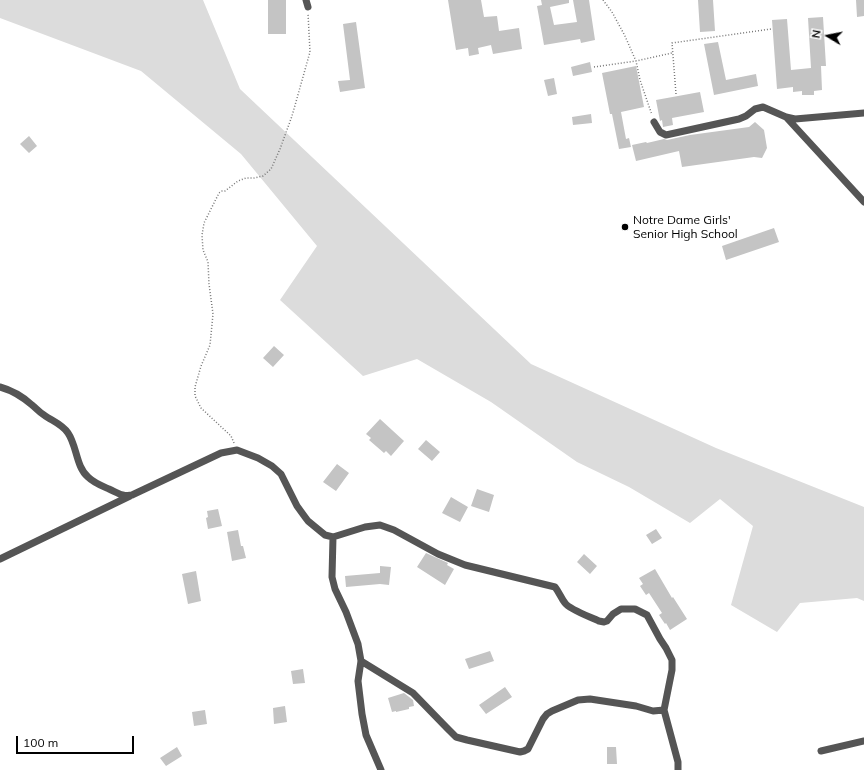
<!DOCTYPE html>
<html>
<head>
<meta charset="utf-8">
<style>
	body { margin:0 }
	#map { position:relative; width:864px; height:770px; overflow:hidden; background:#fff; font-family:Mulish,sans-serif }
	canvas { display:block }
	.north { position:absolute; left:808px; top:16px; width:40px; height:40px; -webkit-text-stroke:3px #fff; paint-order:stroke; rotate:280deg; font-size:11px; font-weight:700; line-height:16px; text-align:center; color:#000 }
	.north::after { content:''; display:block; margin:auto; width:14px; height:18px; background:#000; clip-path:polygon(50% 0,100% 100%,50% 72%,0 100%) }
	.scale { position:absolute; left:16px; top:736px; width:118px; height:18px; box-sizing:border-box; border:2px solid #000; border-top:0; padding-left:5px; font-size:12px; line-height:14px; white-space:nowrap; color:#000; -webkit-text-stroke:3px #fff; paint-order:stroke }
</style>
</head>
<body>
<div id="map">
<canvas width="864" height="770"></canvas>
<div class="north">N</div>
<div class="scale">100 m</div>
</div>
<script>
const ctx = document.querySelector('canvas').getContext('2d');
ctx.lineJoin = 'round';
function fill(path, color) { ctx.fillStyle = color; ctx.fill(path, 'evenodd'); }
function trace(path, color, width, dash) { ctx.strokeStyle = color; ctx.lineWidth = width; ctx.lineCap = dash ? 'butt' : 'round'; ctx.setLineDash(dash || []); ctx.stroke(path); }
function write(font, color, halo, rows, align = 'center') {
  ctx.font = font + ' Mulish,sans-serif'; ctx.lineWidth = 3.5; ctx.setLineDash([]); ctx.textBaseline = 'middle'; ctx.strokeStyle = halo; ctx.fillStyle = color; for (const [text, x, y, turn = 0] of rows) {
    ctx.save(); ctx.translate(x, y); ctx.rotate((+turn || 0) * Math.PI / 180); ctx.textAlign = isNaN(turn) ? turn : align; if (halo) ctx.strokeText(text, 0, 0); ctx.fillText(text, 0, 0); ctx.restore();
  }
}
const green = new Path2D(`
	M0,0H203L240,89L531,364L716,448L864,507V601L857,598L800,603L777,632L731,605L753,526L720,499L690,523L629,487L577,462L491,402L417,359L363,376L280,300L317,246L241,154L141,71L0,18Z`);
const building = new Path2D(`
	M268,0H286V34H268Z
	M448,0H481L484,17L497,16L499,31L519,28L522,49L493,54L491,45L478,48L479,54L469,56L468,48L456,50Z
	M541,0H569V3L550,7L554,25L577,22L573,0H589L595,40L581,43L580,39L544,45L537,6L542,5Z
	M698,0H713L715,31L700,32Z
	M856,0H864V16L857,17Z
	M823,17L826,66H821L822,90L814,91V95H802V91L793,92V87L777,89L772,20L787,19L791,70L811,68L808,18Z
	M356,22L365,88L340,92L338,81L350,80L343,24Z
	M718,42L726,80L756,74L758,86L714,95L704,44Z
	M590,62L592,72L573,76L571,67Z
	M636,66L644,107L621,112L626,139L629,138L631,147L619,149L612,114H610L602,73Z
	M554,78L557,94L548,96L544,80Z
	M700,92L704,112L672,118L673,125L663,127L662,120L660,121L656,100Z
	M591,114L592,123L573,125L572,117Z
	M755,122L764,130L767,148L762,158L754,157L682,167L679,151L636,161L632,145L646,142L647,143L664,139L667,140L690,135L749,127Z
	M29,136L37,146L29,153L20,144Z
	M774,228L779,242L726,260L722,246Z
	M274,346L284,355L273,367L263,358Z
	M380,419L404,441L391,456L386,451L384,453L369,440L371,438L366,434Z
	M426,440L440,452L432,461L418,449Z
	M337,464L349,473L336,491L323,482Z
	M477,489L494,495L489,512L471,506Z
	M451,497L468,507L460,522L442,513Z
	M218,509L222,526L208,529L206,518L208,517L207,511Z
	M656,529L662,538L652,544L646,535Z
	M238,530L241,546H243L246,558L232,561L227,532Z
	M426,553L448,563L447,565L454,569L445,585L417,567Z
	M584,554L597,566L590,574L577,562Z
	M380,566L391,567L389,585L380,584L346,587L345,576L380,573Z
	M655,569L672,598L673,597L687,619L670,630L666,623L665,624L659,615L662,613L649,593L646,595L640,586L643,584L639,578Z
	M196,571L201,601L188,604L182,574Z
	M490,651L494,661L469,669L465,659Z
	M303,669L305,683L293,684L291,671Z
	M505,687L512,697L486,714L479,705Z
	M404,693L413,700L414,706L409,707V709L396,712V711L392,712L388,698Z
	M285,706L287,722L274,724L273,708Z
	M205,710L207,724L194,726L192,712Z
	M177,747L182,756L166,766L160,758Z
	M607,747H616L617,764H607Z`);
const path = new Path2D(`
	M603,0L612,12L625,36L636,61L640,80L652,115
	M594,67L636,61L672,53
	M676,94L672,43L771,29
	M234,443L231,436L201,408L195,396V387L201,366L210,345L213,314L209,284L208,262L203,250L202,235L204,223L219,193L222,191H225L238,181L246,178H254L263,176L271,169L280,149L292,116L310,52L308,13`);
const street = new Path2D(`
	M306,0L308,7
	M786,117L864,202
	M654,122L660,132L666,135L739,119L746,116L755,109L763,107L786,117L795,119L864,113
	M0,387C11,390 23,397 32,405C36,408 39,412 44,415C52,421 62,424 68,433C77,446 76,467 88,477C94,483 102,486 109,489C118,493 123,497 132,495L221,453L237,450L258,458L272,466L281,474L297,506L305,517L308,521L325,535L333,537L365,527L380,525L394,530L438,554L465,565L555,587C559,592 561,598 565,603C570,610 591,617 599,621L604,622L607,621L613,614L621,609H635L647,615L660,639L666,648L672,660V670L664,710L678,762V770
	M333,537L332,577L335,589L346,612L358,644L361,661L358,681L362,714L366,735L381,770
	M0,559L130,496
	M361,661L413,693L446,727L456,737L467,740L520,752L524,751L528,749L543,719L547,714L552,711L578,700L590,699L636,706L653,711L664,710
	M821,751L864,741`);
const markers = [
	[625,227,4,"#000"]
];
const poiNames = [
	["Notre Dame Girls'",633,220],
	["Senior High School",633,234]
];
fill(green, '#dcdcdc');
fill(building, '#c4c4c4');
trace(path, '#777', 1.5, [1, 2]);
trace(street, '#555', 7);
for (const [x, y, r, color] of markers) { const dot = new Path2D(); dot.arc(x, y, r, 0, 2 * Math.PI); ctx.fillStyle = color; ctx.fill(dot); trace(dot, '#fff', 1.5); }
write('12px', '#000', '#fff', poiNames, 'left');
</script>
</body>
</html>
